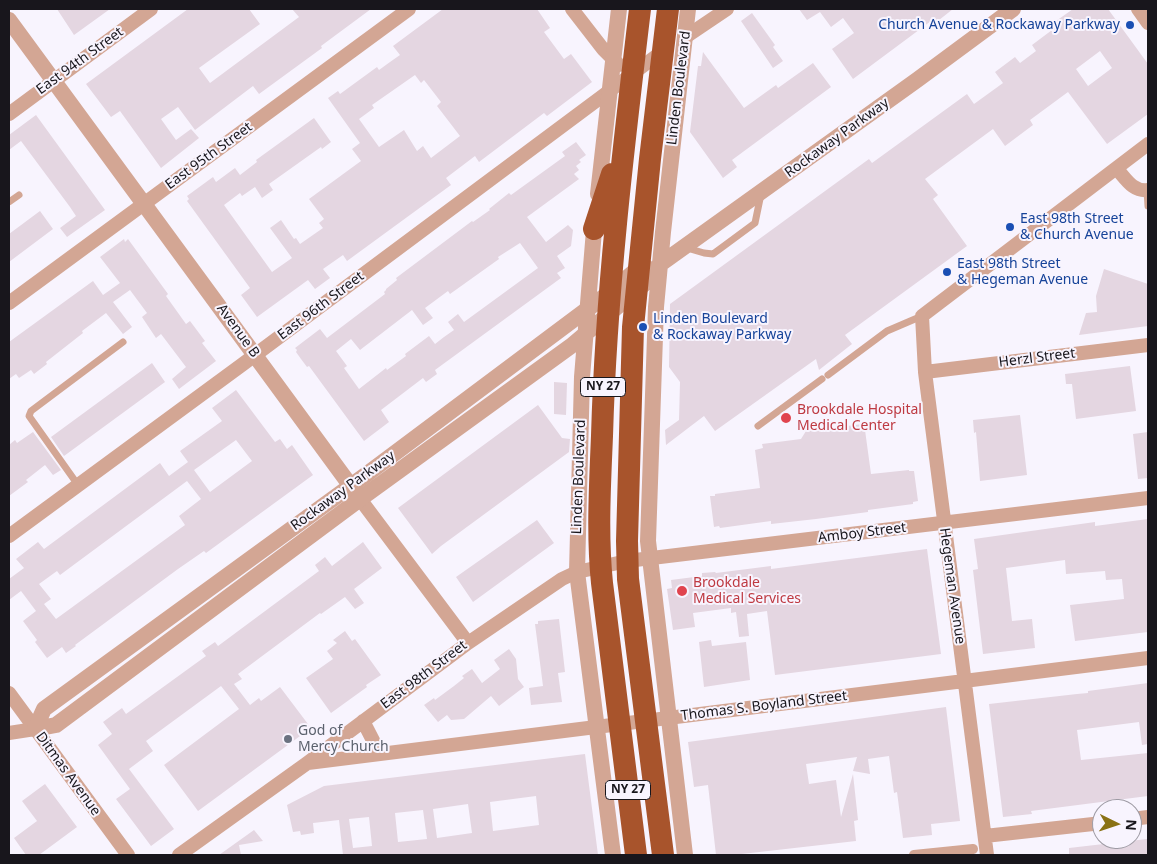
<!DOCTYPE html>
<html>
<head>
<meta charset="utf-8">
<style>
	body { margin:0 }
	#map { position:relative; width:1157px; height:864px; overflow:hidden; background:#f8f4fe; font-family:"Noto Sans",sans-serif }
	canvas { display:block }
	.frame { position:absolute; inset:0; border:10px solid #18161c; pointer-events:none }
	.north { position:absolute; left:1092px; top:799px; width:50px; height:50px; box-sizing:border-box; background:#f8f4fe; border:1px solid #9e9ba4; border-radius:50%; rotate:94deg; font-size:14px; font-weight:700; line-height:20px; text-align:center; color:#18161c }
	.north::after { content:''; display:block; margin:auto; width:18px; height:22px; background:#8a7215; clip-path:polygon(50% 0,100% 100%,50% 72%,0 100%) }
</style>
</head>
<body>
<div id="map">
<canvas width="1157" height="864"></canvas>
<div class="frame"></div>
<div class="north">N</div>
</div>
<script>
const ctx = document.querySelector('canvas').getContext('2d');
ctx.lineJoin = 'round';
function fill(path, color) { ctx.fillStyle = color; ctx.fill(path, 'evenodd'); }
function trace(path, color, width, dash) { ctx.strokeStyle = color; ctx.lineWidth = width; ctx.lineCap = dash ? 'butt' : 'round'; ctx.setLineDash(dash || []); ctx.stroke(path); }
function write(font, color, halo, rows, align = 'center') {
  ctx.font = font + ' "Noto Sans",sans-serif'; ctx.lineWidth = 4; ctx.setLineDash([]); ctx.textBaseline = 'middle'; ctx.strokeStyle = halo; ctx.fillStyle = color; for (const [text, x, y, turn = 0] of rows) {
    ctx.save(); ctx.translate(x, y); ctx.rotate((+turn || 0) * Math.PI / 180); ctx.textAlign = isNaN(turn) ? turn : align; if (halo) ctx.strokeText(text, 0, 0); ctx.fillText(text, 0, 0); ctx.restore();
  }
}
const building = new Path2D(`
	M57,9H110L74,35Z
	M188,9H249L260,24L199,68L210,83L299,17L292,9H371L321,46L322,48L259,94L253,86L195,130L178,107L161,119L176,140L191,129L199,138L161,168L120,111L111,117L86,84Z
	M443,9H537L550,28L544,32L564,59L571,54L592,82L547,116L544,113L479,162L475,156L446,178L451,185L347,261L343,255L323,269L330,278L315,289L308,280L257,317L241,295L250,288L187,201L189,199L187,196L213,177L216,182L235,168L240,175L257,162L256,160L314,118L331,142L322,149L321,147L269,184L273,190L262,198L255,187L242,196L240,193L224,205L272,272L292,258L270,228L281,220L294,239L296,238L300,244L323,228L319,223L324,219L309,199L361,161L352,149L360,143L328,98L338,91L340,94L377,67L379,70L390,62L400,55L393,46ZM415,75L421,83L424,80L441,102L437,106L460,136L431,158L423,146L417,151L404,130L379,147L359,119L374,108L372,105Z
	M799,9H953L934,24L931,21L853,79L832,49L854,33L843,18L831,27L820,12L807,20Z
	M1073,9H1108L1148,64V114L1107,144L1068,92L1030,120L1033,125L1005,146L993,129L925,179L938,195L933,199L967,246L845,335L852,344L819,370L816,359L715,431L704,416L666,445L665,430L679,420L680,382L669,367L670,304L869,159L872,163L967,94L974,104L1003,83L995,72L1015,57L1020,63L1036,51L1032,45L1052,30L1049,26ZM1100,51L1112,68L1088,86L1076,69Z
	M752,13L775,45L773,47L783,61L773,68L741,21Z
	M703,52L744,108L776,85L778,88L813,63L831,87L732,160L737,167L723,178L690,132L698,66H701Z
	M36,115L105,210L67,237L60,228L76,216L70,207L21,141L9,150V135Z
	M576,142L586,155L579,160L581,162L576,166L579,170L574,174L579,179L527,217L546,242L568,225L573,230L571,246L557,256L565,268L557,273L561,278L435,370L437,374L426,382L423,378L381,410L389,422L364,441L309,366L307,367L301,359L296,352L297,350L295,348L320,329L327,338L385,294L384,292L386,290V289L397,280L396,278L472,221L473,222L490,210L489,209L509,193L511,195L565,156L562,152ZM520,243L538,268L464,322L458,314L448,322L454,330L444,337L435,344L429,336L405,354L406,356L387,370L386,368L359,389L344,368L347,366L336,351L351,339L360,350L412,310L423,325L433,318L425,308L448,291L450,294L499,259L498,257Z
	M40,211L53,229L9,262V234Z
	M124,239L125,242L128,239L168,294L166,296L186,324L190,321L205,341L202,343L216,361L179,389L172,379L186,367L161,334L156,338L142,317L147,313L130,290L113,302L132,327L123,334L106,313L82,331L83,333L46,362L47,364L34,374L31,370L19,378L16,374L9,379V342L93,281L103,295L120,283L100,257Z
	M1104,269L1148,284V326L1079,335L1086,313L1097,312L1096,296Z
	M152,363L165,382L64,456L51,437Z
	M1130,366L1136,411L1076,419L1072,384H1066L1065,374Z
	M554,382L567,383L566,415L554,414Z
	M236,390L275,442L280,439L287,449L292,445L313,475L206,553L204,551L178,569L75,645L76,646L66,653L62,647L47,658L35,642L37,640L23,621L36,611L21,591L9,600V579L24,568L16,559L38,542L44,549L160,463L169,476L188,462L180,451L222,421L212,408ZM236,440L252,461L210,492L194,470ZM187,481L201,499L179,516L185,525L56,619L44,604L51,599L39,584L57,571L60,575Z
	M538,405L562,438L570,439L569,452L441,546L432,554L398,508Z
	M1020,415L1027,475L980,481L976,432L974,433L973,420Z
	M863,424V430H865L871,474L909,470V471H914L918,501L913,502V504L868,510V512L816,519L771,524V521L720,528L719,526L714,527L710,496H715V494L760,488L755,450L763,448L762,444L801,439L806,431Z
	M33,432L61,470L53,475L45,465L26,480L28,482L9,496V445L15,440L17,443Z
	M1148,432V478L1138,479L1133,434Z
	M1148,519V632L1075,641L1070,605L1124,599L1122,579L1106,580L1105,571L1066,574L1065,560L1006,568L1012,621L1032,619L1035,648L983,654L973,570L978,569L974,539L1095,522V526Z
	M537,520L554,543L473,602L456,577Z
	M363,542L382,568L354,589L364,603L355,609L345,597L321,614L320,613L238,674L242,679L234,684L250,705L259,698L261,701L280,687L311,728L198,811L164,765L239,709L221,686L146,741L153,751L129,769L174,829L151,846L116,799L130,789L98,745L112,734L103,722L122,708L126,714L206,656L202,651L215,642L218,646L319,571L315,565L325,557L332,566Z
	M927,549L941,654L775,675L767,611L747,614L749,636L739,637L736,612L731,613V608L693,613L695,627L673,630L667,589L672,588L671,580L702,576V573L715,572L716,573L771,566V569Z
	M559,619L565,672L558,673L562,702L531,705L529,688L543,686L535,624H538V621Z
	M345,631L352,641L355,639L381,675L366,685L367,687L331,713L306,678L333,659L327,651L337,643L333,640Z
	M711,640L712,646L746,642L750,680L704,687L699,642Z
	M509,649L516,659L518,679L524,687L499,706L491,696L464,719L451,720L447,715L438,722L424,705L434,698L435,700L454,686L464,678L462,676L472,669L482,683L500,669L494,660Z
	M1148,683V744L1142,745L1139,722L1077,730L1081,760L1148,753V796L1031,811L1032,814L1003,817L989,704L1077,694L1088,693V691Z
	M946,707L960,821L931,824L932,835L903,838L897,792L894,793L889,756L868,759L870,774L853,771L857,757L806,764L809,784L836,780L841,817L853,774L858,820L854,821L856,841L733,855H716L708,785L694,787L688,742Z
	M585,754L598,855H343L339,820L313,823L314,833L301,835L300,831L293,832L287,805L324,786ZM536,796L539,825L493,831L490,802ZM468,804L472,833L437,838L433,809ZM423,810L427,839L398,842L395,813ZM369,817L372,846L353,848L349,819Z
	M45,784L77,827L39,855H26L14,838L37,821L22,801Z
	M254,830L263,841L239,845L241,855H219Z
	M1147,839L1148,855H1069V848Z`);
const service = new Path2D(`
	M1147,190L1148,206
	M9,202L19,195
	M687,248L704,253L713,254L755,223L761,194
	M828,375L887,331L922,316
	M758,426L822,379
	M78,485L29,416L31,411L123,342`);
const pedestrian = new Path2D(`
	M914,855L973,849`);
const minor = new Path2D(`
	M572,9L603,49L619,65
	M1138,9L1148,23
	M684,38L727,9
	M9,114L151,9
	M1117,169C1126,179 1133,192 1148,190
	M9,303L409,9
	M925,372L1148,345
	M354,491L468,643
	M9,536L243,364L663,51
	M9,693L128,855
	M363,721L380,754
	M9,733L35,729
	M308,763L1148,658
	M1132,819L1148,817
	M985,836L1102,823
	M179,855L306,764L468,643L562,579L577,572L627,561L1148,498
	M987,855L925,372L922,316L1148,144`);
const tertiary = new Path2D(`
	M9,20L350,485
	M598,194L619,9
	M595,218L582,377L577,572L613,855
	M35,729L56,725L360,499L571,346L649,280L659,265L917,80L1013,9
	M35,729L44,709L367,474L609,293L640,267L645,266
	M685,855L648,541L656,307L663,232L688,9`);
const trunk = new Path2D(`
	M594,229L612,174
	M636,855L602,583C597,534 600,485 602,436C606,293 623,151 640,9
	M663,855L628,579L627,541L633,327L650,159L668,9`);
const markers = [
	[1130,25,5,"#1a4fb4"],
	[1010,227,5,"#1a4fb4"],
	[947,272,5,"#1a4fb4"],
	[643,327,5,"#1a4fb4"],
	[786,418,6,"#e0444e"],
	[682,591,6,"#e0444e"],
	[288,739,5,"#6b7280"]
];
const shields = [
	[603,387,45],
	[628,790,45]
];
const shieldNames = [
	["NY 27",603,387],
	["NY 27",628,790]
];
const transitNames = [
	["Church Avenue & Rockaway Parkway",1120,25,"right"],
	["East 98th Street",1020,219],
	["& Church Avenue",1020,235],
	["East 98th Street",957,264],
	["& Hegeman Avenue",957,280],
	["Linden Boulevard",653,319],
	["& Rockaway Parkway",653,335]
];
const streetNames = [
	["East 94th Street",80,61,-36],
	["Linden Boulevard",679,88,-83],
	["Rockaway Parkway",837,138,-36],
	["East 95th Street",209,156,-36],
	["East 96th Street",321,306,-37],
	["Avenue B",238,331,54],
	["Herzl Street",1037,358,-7],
	["Linden Boulevard",579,477,-88],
	["Rockaway Parkway",343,491,-36],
	["Amboy Street",862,533,-7],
	["Hegeman Avenue",952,586,82],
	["East 98th Street",424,675,-37],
	["Thomas S. Boyland Street",764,706,-7],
	["Ditmas Avenue",68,774,54]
];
const healthNames = [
	["Brookdale Hospital",797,410],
	["Medical Center",797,426],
	["Brookdale",693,583],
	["Medical Services",693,599]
];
const worshipNames = [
	["God of",298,731],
	["Mercy Church",298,747]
];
fill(building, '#e4d6e1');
trace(service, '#d3a694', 7);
trace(pedestrian, '#d3a694', 10);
trace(minor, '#d3a694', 14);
trace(tertiary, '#d3a694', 16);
trace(trunk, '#a8542c', 22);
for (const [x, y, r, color] of markers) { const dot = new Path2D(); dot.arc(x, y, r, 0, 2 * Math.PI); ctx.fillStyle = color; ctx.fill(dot); trace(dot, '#f8f4fe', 2); }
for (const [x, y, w] of shields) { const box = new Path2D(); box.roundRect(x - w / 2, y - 9.5, w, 19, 4); ctx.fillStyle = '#f8f4fe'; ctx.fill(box); trace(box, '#18161c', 1); }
write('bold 12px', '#18161c', null, shieldNames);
write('14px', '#164399', '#f8f4fe', transitNames, 'left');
write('14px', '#18161c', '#f8f4fe', streetNames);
write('14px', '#be3a42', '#f8f4fe', healthNames, 'left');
write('14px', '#5b616d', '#f8f4fe', worshipNames, 'left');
</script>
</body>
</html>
